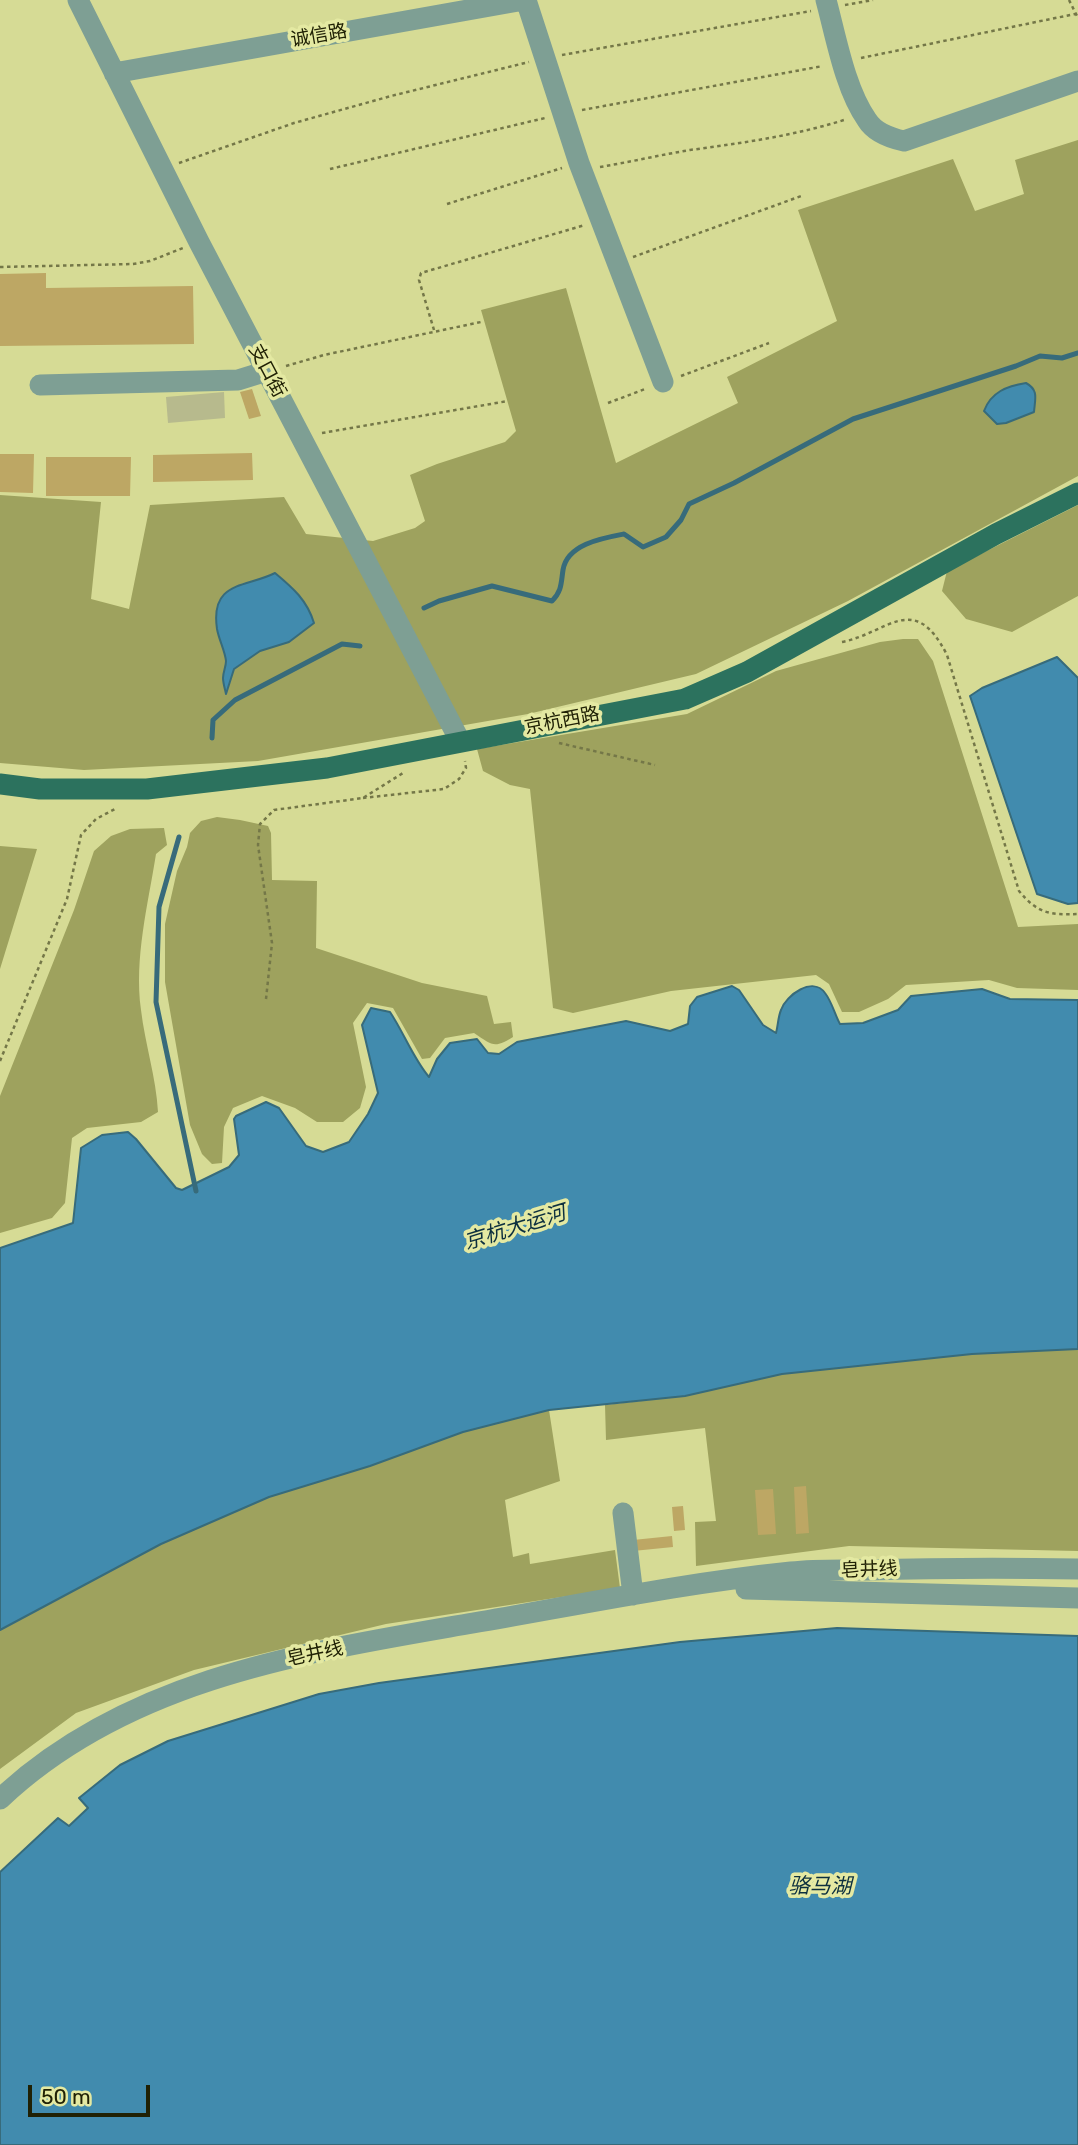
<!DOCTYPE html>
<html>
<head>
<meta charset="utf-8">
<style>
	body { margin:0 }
	#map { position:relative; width:1078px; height:2145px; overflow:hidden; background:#d6db95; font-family:Rubik,sans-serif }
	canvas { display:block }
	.scale { position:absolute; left:28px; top:2085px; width:122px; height:32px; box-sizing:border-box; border:4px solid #202105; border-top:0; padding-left:9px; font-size:21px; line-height:24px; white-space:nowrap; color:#202105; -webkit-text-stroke:5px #e4e9a2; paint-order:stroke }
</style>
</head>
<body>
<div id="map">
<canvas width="1078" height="2145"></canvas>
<div class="scale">50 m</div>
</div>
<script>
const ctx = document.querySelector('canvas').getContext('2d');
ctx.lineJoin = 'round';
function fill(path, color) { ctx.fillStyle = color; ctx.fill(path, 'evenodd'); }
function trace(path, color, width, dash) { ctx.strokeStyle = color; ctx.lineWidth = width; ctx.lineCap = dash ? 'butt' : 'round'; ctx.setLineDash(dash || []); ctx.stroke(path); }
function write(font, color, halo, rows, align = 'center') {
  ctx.font = font + ' Rubik,"Noto Sans SC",sans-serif'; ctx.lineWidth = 7; ctx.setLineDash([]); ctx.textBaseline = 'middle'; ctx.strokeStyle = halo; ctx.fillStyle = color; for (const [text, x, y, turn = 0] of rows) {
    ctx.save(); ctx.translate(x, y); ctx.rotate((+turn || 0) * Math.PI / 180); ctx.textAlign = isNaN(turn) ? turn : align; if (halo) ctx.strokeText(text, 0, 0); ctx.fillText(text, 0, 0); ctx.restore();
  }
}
const green = new Path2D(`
	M224,392L225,418L168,423L166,397Z`);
const forest = new Path2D(`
	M1078,140V476L848,601L696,674L528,714L258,761L84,770L0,763V495L101,502L91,599L129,609L150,505L284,497L306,534L373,541L415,528L425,521L410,475L437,464L505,442L516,431L481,310L566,288L616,463L738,403L727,377L837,321L798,210L953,159L975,211L1024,194L1015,160Z
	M1078,505V596L1012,632L966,619L942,591L947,571Z
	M903,639H918L933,661L1018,927L1078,924V990L1017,988L989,980L906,985L888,999L859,1012H842L829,984L816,975L671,991L573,1013L553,1008L530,789L510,785L483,771L477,749L687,714L776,671L880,642Z
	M217,817L240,820L268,826L271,833L272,880L317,881L316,948L422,983L487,996L494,1024L511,1022L513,1037C494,1049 492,1045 474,1033L445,1038L430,1058L422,1059L393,1008L367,1003L353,1023L366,1087L360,1108L343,1122H317L295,1108L262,1096L233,1108L224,1127L222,1163L212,1164L202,1154L190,1125L165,982V924L177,871L187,847L190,833L201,821Z
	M164,828L167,845L156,854C148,905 134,958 141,1010C145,1044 156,1077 158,1112L141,1122L87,1128L72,1138L65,1203L52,1218L0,1233V1096L74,910L94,851L111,836L130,829Z
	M0,846L37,849L0,969Z
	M1078,1349V1551L849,1546L696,1566L695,1522L716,1521L705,1428L606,1440L605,1405L685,1396L782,1374L972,1354Z
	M549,1410L560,1481L505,1500L513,1557L529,1553L530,1564L615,1550L620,1588L386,1624L194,1670L76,1713L0,1769V1630L161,1544L269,1497L370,1466L463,1432Z`);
const water = new Path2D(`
	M1026,383C1039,390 1035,399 1034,412L1006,423L997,424L984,411C991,392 1007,386 1026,383Z
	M275,573C293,588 307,600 314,623L289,642L260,651L234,669L226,694C225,689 223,683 223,678C223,672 226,667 226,661C225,651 219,640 217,629C210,581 245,588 275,573Z
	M1057,657L1078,678V903L1068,904L1037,894L970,696L982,688Z
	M732,986L739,990L763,1025L776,1033C778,1026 778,1017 781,1010C786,995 813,976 825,993C832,1002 835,1015 840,1024L863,1023L898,1010L911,996L982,989L1010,999L1078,1000V1349L972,1354L782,1374L685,1396L549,1410L463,1432L370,1466L269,1497L161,1544L0,1630V1248L73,1223L81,1148L102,1135L128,1132L136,1139L176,1188L182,1190L229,1167L239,1155L234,1119L236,1116L266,1102L279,1108L306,1146L323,1152L349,1142L368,1114L378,1093L362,1025L371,1008L390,1012C404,1033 413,1058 429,1077L437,1059L450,1043L477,1039L488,1053L499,1054L517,1042L626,1021L670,1031L688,1024L690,1006L697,997Z
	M837,1628L1078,1636V2145H0V1872L58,1818L69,1826L88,1808L79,1798L120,1765L168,1741L319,1694L379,1683L680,1642Z`);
const stream = new Path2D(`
	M424,608L439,601L492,586L552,601C562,591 561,583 563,570C567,544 603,538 624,534L643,547L666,537L681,520L689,504L734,483L853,419L1016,366L1040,356L1062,358L1078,353
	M212,738L213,720L235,700L342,644L360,646
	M179,837L159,907L156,1002L196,1191`);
const building = new Path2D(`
	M46,273V288L193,286L194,344L0,346V274Z
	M252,389L261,416L249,419L240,392Z
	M252,453L253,480L153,482V455Z
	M0,454H34L33,493L0,492Z
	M46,457H131L130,496H46Z
	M806,1486L809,1533L796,1534L794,1487Z
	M773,1489L776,1534L758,1535L755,1490Z
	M683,1506L685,1530L674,1531L672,1507Z
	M672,1536L673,1547L633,1551V1540Z`);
const path = new Path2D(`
	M1069,0L1078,18
	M845,5L873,0
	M562,55L811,11
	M861,58L1075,14
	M582,110L823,66
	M179,163L294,123L391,96L529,62
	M600,167C630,162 660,155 690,150C742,143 793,136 844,120
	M330,169L545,118
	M447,204L562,168
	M633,257L804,195
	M0,267L133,264L150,261L183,248
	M434,330L419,280L421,273L585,225
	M286,366L324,355L481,322
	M681,376L769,343
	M608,403L645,389
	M322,433L508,401
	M842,642C888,633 914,590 947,655L1019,891C1038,914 1050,915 1078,914
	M559,743L655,765
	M363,798L444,789L459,779L466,768L465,761
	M266,999L272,943L258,845L260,824L274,810L363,798L403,773
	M0,1061L67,899L81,835L96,819L115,809`);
const minor = new Path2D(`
	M78,0L199,242L460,741
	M526,0L579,163L663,382
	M826,0C836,37 845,89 867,120C875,133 890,138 904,141L1078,81
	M114,73L524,0
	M40,385L238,380L267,371
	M623,1513L633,1595
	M746,1589L1078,1598
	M0,1799C128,1678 307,1652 473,1623C578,1605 684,1583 791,1572C817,1569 843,1570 869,1570C939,1568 1008,1568 1078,1569`);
const major = new Path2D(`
	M0,784L40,789H147L327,768L685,699L747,672L996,534L1078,493`);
const streetNames = [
	["诚信路",319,36,-10],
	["支口街",267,371,62],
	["京杭西路",562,721,-11],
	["皂井线",869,1570,-2],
	["皂井线",315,1654,-12]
];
const waterNames = [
	["京杭大运河",515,1228,-17],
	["骆马湖",820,1887]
];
fill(green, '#b7ba8d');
fill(forest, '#9ea25e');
fill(water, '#418bae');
trace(water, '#376b7b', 2);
trace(stream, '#376b7b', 5);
fill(building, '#bda764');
trace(path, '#747748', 2.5, [3.5, 3.5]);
trace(minor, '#7e9f94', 21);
trace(major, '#2c725e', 21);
write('19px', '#202105', '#e4e9a2', streetNames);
write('italic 21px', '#0c2f3e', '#e4e9a2', waterNames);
</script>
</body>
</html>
